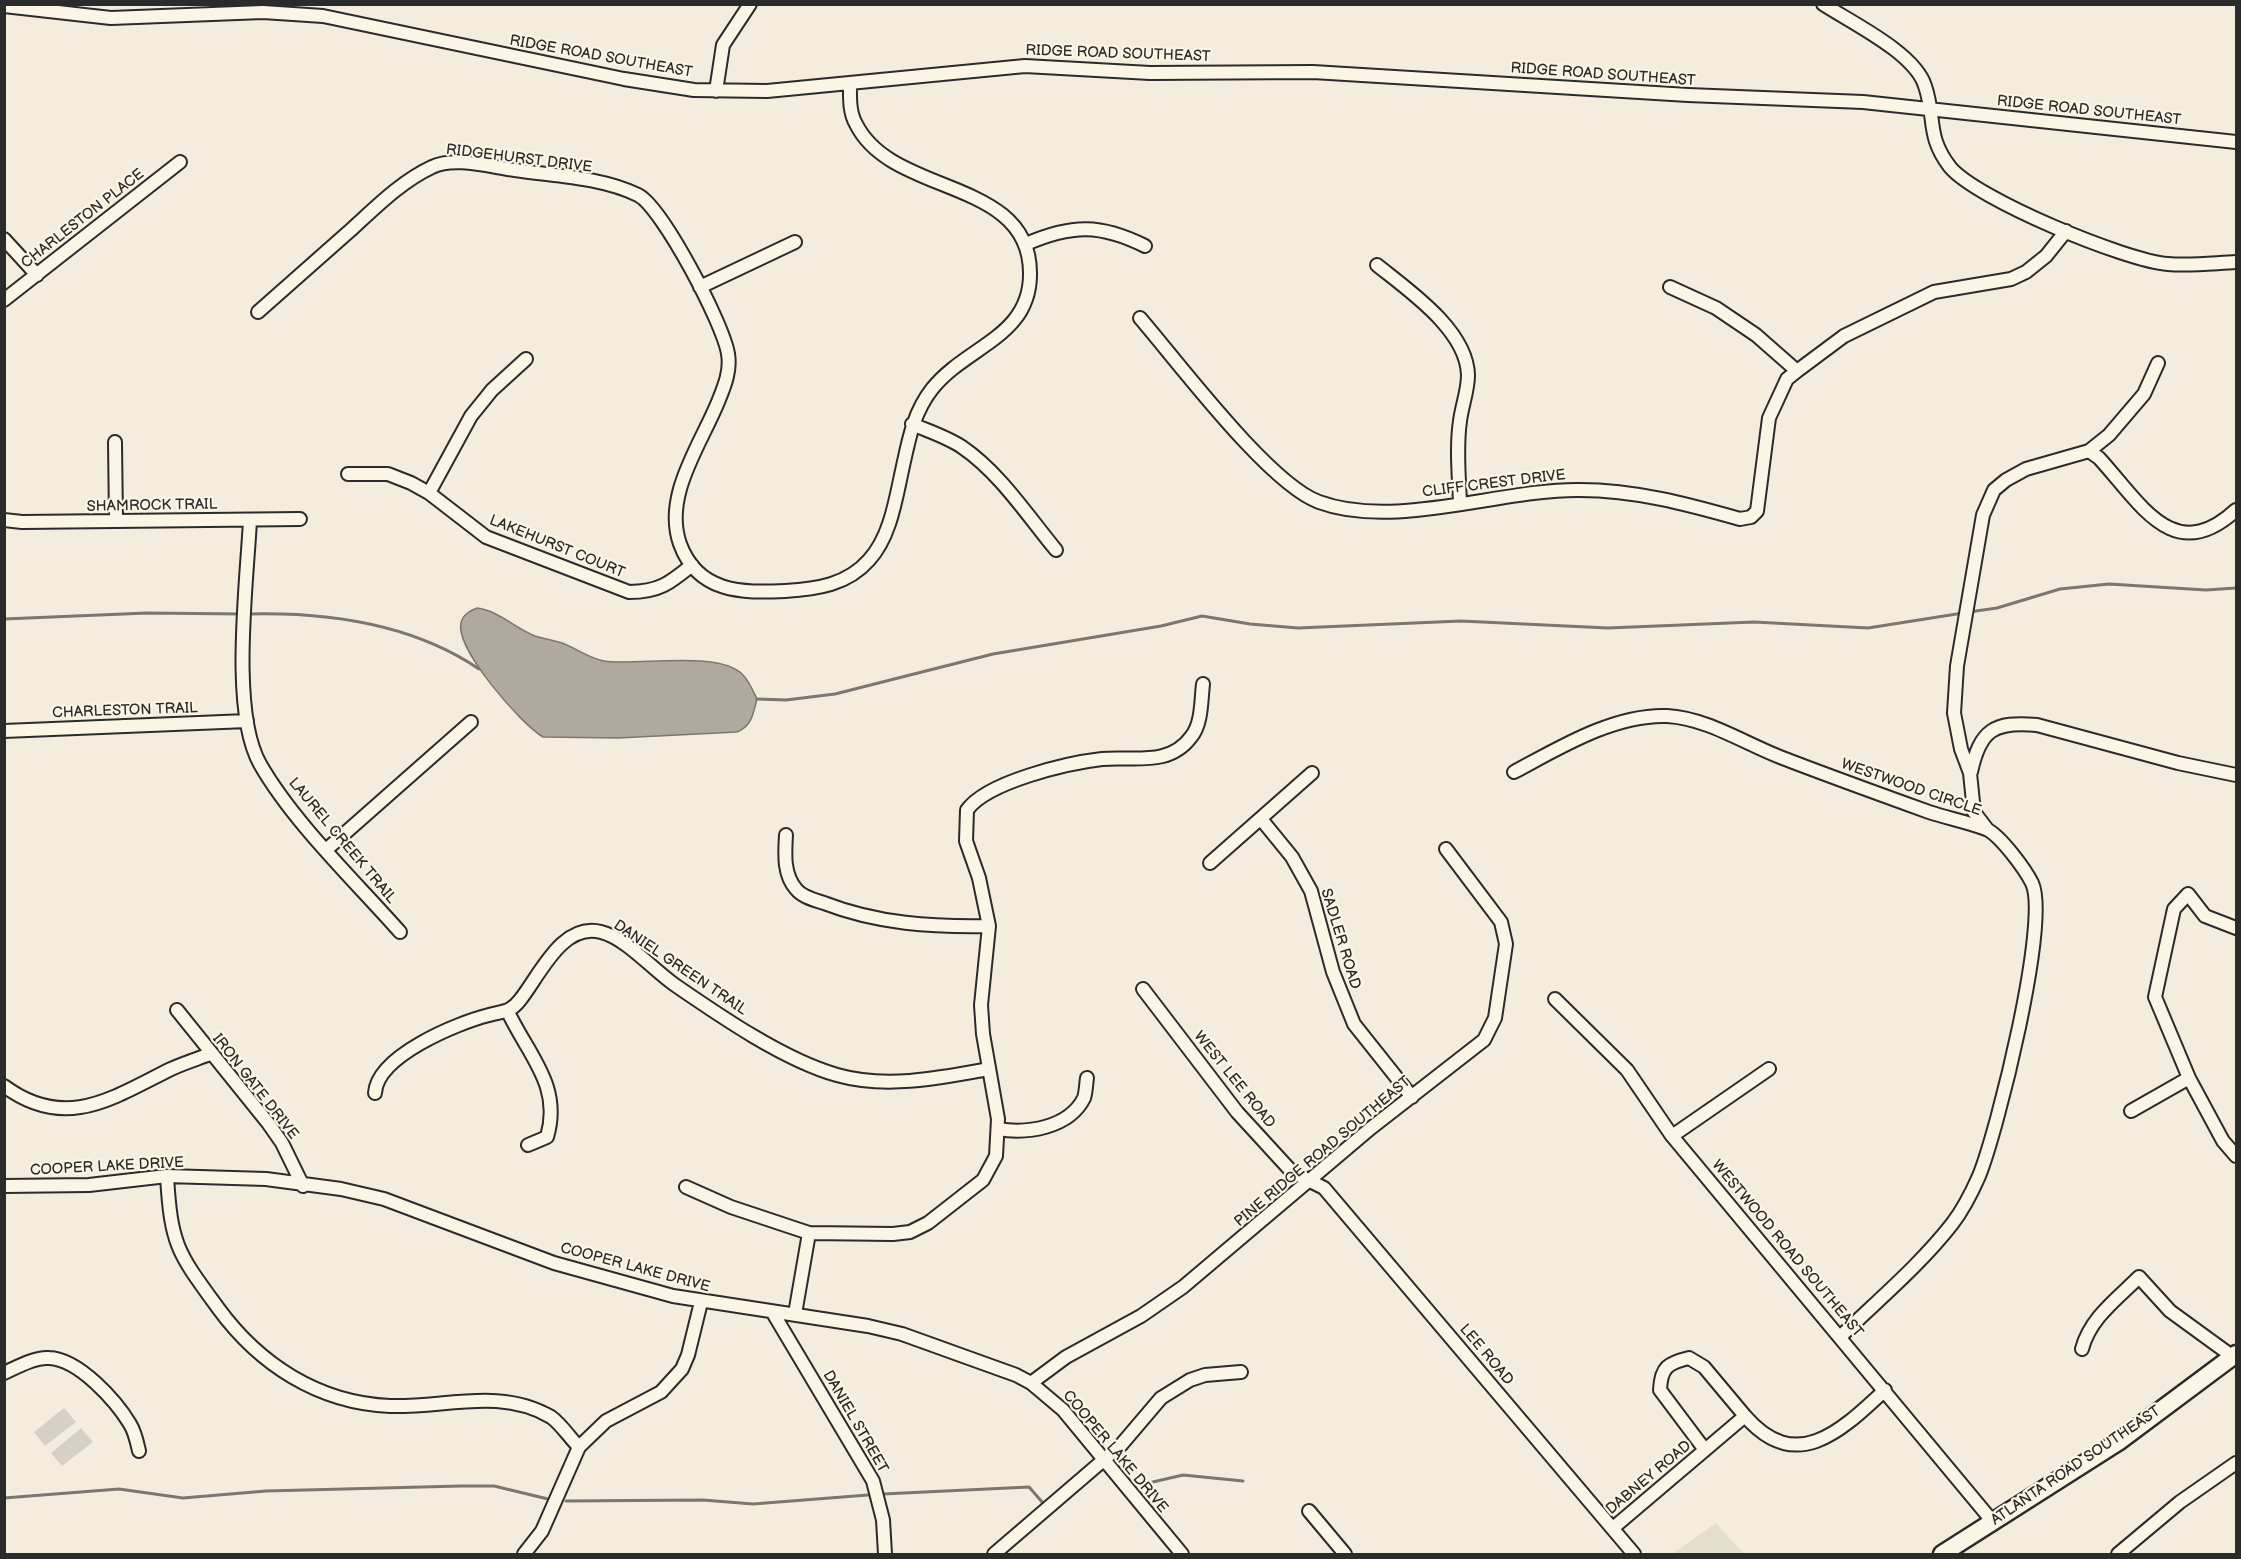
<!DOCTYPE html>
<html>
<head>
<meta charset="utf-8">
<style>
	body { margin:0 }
	#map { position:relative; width:2241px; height:1559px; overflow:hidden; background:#f4edde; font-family:"Balsamiq Sans",sans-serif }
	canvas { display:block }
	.frame { position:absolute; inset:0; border:6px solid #2b2b2b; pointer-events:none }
</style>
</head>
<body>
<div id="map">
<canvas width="2241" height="1559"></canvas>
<div class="frame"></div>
</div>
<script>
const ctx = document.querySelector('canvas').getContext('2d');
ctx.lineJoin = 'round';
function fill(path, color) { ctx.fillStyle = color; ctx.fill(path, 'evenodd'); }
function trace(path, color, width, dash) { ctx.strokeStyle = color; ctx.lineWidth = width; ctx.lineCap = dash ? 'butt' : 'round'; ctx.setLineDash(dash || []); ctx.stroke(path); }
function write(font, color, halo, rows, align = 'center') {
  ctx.font = font + ' "Balsamiq Sans",sans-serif'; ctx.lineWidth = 4.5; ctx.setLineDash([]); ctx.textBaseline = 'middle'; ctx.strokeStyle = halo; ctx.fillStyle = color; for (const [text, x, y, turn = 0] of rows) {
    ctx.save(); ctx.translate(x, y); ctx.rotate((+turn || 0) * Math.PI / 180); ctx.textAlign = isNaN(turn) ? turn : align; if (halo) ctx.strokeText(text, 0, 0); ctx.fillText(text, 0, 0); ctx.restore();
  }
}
const built = new Path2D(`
	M1716,1523L1744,1554H1672Z`);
const green = new Path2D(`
	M64,1408L76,1422L45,1446L34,1432Z
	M81,1428L93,1442L62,1466L51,1453Z`);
const water = new Path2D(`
	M477,608C499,611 515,628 535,636C544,639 553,640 562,643C576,648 588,658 604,661C637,666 720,650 743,675C749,681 753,691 757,699C753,714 752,726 737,732L618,738L543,737C521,724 455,649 461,623C463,614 470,611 477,608Z`);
const stream = new Path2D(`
	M1969,612L1997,608L2060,589L2109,584L2206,590L2236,588
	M248,614C328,612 411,623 479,669
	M4,619L147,613L241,614
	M757,699L786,700L835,694L993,654L1161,626L1202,616L1250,624L1298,628L1461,621L1608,628L1754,622L1868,628L1963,613
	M1144,1484L1183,1475L1243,1481
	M883,1494L1029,1487L1043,1503
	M4,1498L119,1489L183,1498L266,1491L461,1486H494L548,1499
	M566,1501L703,1500L753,1504L868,1495`);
const minor = new Path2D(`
	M1823,4C1852,23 1915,53 1925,86C1936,118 1926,136 1950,167C1976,199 2126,261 2168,264C2191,266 2214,263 2236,262
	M4,6L111,18L263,12L323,16L624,79L694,90L767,91L1025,66L1150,73L1313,72L1688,95L1863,102L2236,142
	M716,91L723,45L750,4
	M4,239L37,275
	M1026,244C1072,224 1101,224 1145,246
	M1377,265C1408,290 1467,330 1468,375C1468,391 1462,405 1460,421C1456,448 1459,476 1460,503
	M700,287L795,242
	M1670,287L1716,308L1756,335L1797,371
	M4,300L180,162
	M258,312C290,284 321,256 353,228C377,206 402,181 432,167C454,156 491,167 515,170C555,176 601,177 638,195C662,207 724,325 728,354C731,371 724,387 718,402C700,446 663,496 680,544C698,593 742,593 785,591C817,589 847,585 869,560C891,536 896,497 903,466C909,438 914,412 932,389C966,346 1031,337 1030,273C1030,177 892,197 856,124C849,112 850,97 850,83
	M1140,318C1178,362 1269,484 1319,502C1395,530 1500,489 1580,490C1635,490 1687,504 1740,519L1751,517L1757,511L1769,418L1787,379L1797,371L1844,336L1934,292L2011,279L2026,272L2046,256L2066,231
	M912,424C928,431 947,437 962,447C1000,473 1027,515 1056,550
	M115,442L116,521
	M2089,451L2099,458C2141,504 2174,567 2236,510
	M348,474H388L411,483L429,493L486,537L629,592C659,592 670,583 692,565
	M429,493L471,416L492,390L526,359
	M4,520L22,522L300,519
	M250,520C247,582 230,711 260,764C293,822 355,881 400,932
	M4,731L247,721
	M1514,772C1559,748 1614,714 1667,716C1706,718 1744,743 1780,757C1829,776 1879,794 1929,812C1947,818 1968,822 1986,829C2000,835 2025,869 2032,883C2050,921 1997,1132 1979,1176C1972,1192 1962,1211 1952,1224C1920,1265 1878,1300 1840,1337
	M1971,772C1980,730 1994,721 2037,725L2178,763L2236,775
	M1261,819L1292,857L1311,891L1333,972L1354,1024L1412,1097
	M1987,829L1974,812L1970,773L1961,749L1954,713L1957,666L1983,515L1994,490L2006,480L2026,469L2089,451L2109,435L2144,394L2158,363
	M786,835C785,853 783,874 796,889C802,897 815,900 824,903C878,924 932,927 989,926
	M327,849L471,722
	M1210,863L1312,773
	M2236,928L2205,916L2188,894L2174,909L2155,997L2189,1078L2223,1141L2236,1156
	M1143,989L1237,1112L1292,1172L1324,1188L1634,1554
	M1555,999L1627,1070L1672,1136L1993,1522
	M177,1010L268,1123L282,1143L303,1186
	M508,1012C529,1056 562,1086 547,1137L528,1145
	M4,1086C66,1132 114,1097 171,1069C184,1063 197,1059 210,1054
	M375,1093C377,1056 457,1023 489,1015C503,1011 510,1013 520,1000C540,975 562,922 601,932C626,938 653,970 675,985C720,1016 784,1060 837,1075C886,1089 940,1078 989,1069
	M2131,1111L2189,1078
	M998,1129C1027,1134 1069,1128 1084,1098C1086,1092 1086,1084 1087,1078
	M1672,1136L1769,1069
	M167,1176C171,1246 178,1253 218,1308C259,1364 318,1403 390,1406C444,1408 500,1387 551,1417C561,1424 570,1438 579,1447
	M4,1186L89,1185L167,1176L266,1179L341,1189L384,1199L554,1263L673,1296L868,1326L902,1334L1016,1375L1031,1383L1063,1410L1182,1554
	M686,1187L731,1207L809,1233L893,1234L910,1232L928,1223L983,1180L996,1156L998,1119L983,1034L981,1005L989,926L979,878L966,841L967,810C987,782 1067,763 1102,759C1133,756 1169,767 1191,737C1202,724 1201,701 1203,684
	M773,1313L873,1481L883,1520L885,1554
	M795,1314L809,1233
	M2082,1349C2090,1318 2117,1299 2139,1277L2170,1311L2236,1359
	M4,1373C17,1367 35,1357 49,1358C79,1359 116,1401 130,1424C135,1432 137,1442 139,1451
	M1031,1383L1066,1357L1141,1316L1183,1287L1371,1128L1484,1040L1495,1018L1506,944L1501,922L1446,849
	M1705,1450L1660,1390C1661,1367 1668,1363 1689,1358L1704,1367L1745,1416
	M1309,1511L1345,1554
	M1613,1528L1745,1416C1796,1475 1841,1431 1885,1390
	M524,1554L542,1531L579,1447L606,1421L661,1392L682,1369L688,1355L701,1302
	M994,1554L1121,1445L1161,1398L1190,1380L1205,1375L1241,1372
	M2118,1554L2180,1502L2236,1463`);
const major = new Path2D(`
	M1942,1554L2118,1442L2236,1354`);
const streetNames = [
	["RIDGE ROAD SOUTHEAST",1118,54,2],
	["RIDGE ROAD SOUTHEAST",601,57,10],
	["RIDGE ROAD SOUTHEAST",1603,75,4],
	["RIDGE ROAD SOUTHEAST",2089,111,6],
	["RIDGEHURST DRIVE",519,159,7],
	["CHARLESTON PLACE",83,219,-38],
	["CLIFF CREST DRIVE",1494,484,-7],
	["SHAMROCK TRAIL",152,506,-1],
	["LAKEHURST COURT",557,547,22],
	["CHARLESTON TRAIL",125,711,-2],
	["WESTWOOD CIRCLE",1911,788,19],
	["LAUREL CREEK TRAIL",342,841,50],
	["SADLER ROAD",1340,939,73],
	["DANIEL GREEN TRAIL",680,968,34],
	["WEST LEE ROAD",1234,1080,51],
	["IRON GATE DRIVE",255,1087,52],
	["PINE RIDGE ROAD SOUTHEAST",1323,1152,-40],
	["COOPER LAKE DRIVE",107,1167,-3],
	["WESTWOOD ROAD SOUTHEAST",1787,1249,50],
	["COOPER LAKE DRIVE",635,1268,15],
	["LEE ROAD",1486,1355,50],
	["DANIEL STREET",855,1422,60],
	["COOPER LAKE DRIVE",1115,1452,50],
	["ATLANTA ROAD SOUTHEAST",2076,1466,-34],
	["DABNEY ROAD",1649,1478,-40]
];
fill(built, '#e5dfd0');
fill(green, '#d6d1c4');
fill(water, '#afaaa0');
trace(water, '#7a7771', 1.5);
trace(stream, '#7a7771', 3);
trace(minor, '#2b2b2b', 16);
trace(major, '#2b2b2b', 21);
trace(minor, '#fcf5e5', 12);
trace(major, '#fcf5e5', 16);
write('15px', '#2b2b2b', '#fcf5e5', streetNames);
</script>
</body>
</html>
